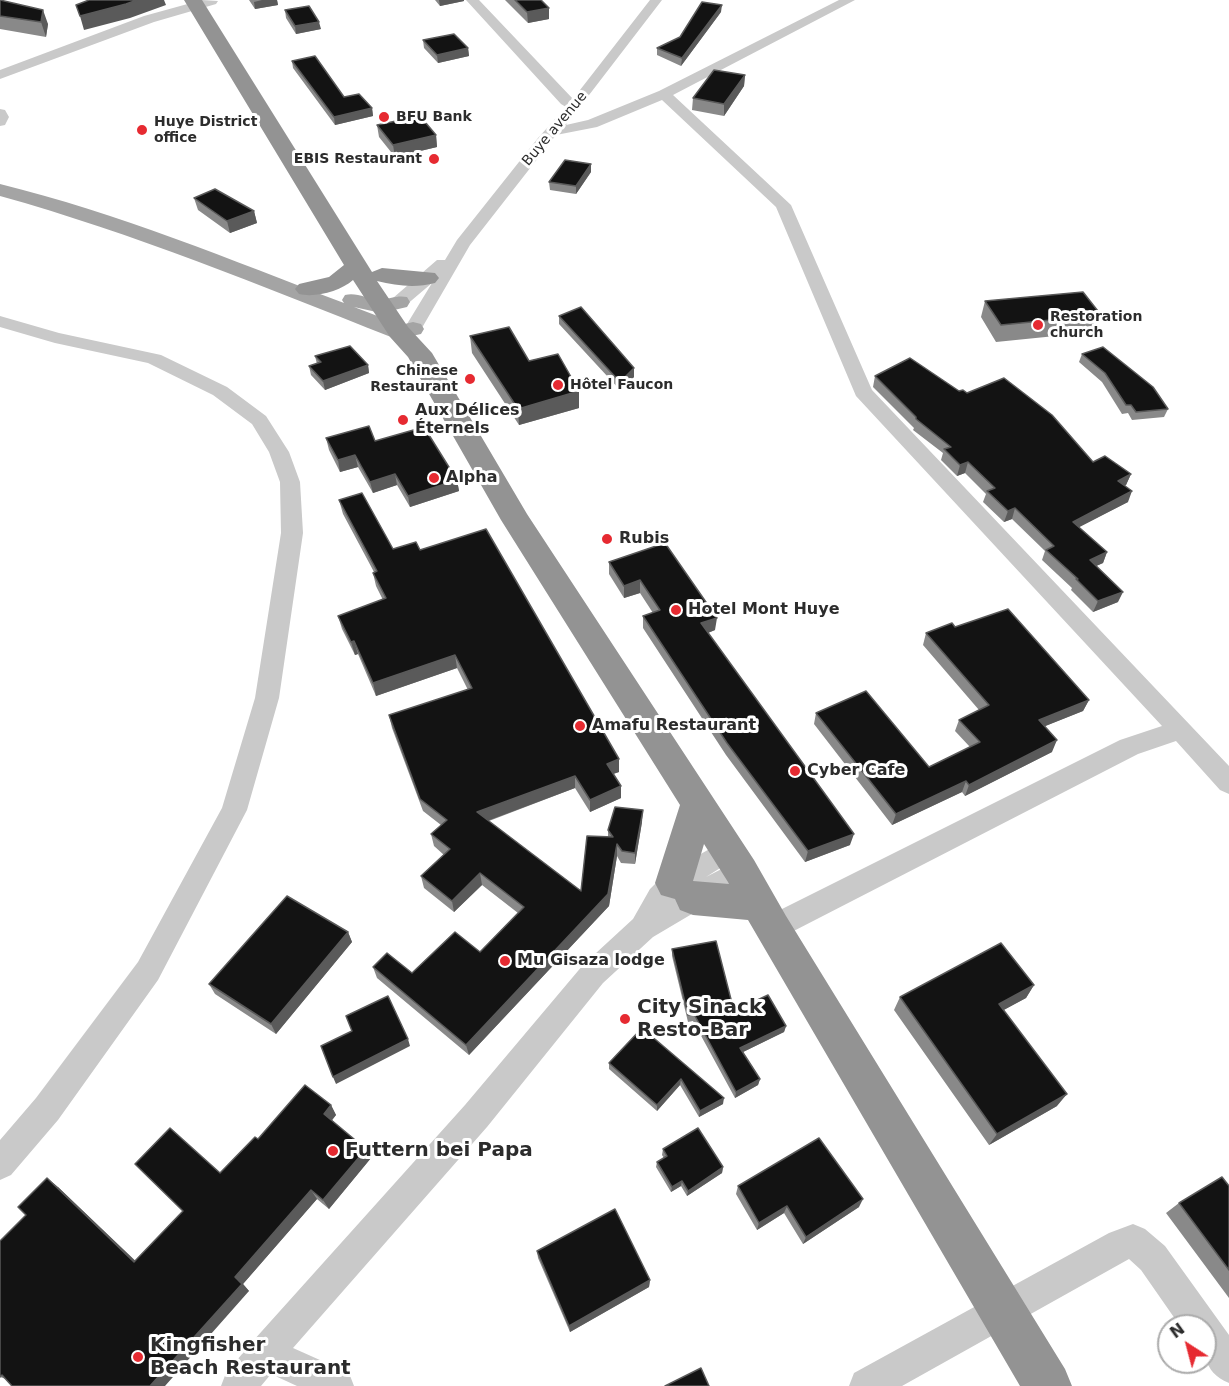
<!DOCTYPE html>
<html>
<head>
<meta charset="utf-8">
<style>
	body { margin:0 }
	#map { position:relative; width:1229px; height:1386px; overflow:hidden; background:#fff; font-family:"DejaVu Sans",sans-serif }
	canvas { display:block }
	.north { position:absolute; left:1157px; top:1314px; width:60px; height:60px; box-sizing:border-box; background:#fff; border:2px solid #ababab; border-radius:50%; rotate:324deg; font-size:16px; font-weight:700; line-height:24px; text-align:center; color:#2c2c2c }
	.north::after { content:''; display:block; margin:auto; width:21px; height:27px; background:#e62a31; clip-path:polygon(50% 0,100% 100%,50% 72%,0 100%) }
</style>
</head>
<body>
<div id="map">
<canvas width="1229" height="1386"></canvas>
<div class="north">N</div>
</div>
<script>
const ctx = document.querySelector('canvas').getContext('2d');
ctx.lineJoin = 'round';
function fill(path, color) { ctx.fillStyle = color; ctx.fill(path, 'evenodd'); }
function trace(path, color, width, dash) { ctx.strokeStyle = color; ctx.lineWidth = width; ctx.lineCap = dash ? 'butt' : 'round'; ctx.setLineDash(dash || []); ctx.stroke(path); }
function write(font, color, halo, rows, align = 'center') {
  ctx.font = font + ' "DejaVu Sans",sans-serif'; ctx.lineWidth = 6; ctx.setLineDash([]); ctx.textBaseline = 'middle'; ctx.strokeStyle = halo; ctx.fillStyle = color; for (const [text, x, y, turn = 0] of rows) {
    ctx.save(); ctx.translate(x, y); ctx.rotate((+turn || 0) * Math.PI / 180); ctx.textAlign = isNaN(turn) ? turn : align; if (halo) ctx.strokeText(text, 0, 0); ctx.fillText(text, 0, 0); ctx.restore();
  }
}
const minor = new Path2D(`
	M202,0L218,1L216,4L154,22L0,79V70L144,16Z
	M466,0H479L573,99L650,0H662L566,125L588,120L659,91L839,0H855L673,95L791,205L872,390L1229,766V794L1220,790L1176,741L1138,754L782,937L772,941L762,937L758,928L762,919L1120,740L1162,726L856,396L776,207L662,100L597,127L556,135L470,245L419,333H407L404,329L432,283L405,306H393L390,302L393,298L437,260H445L457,240L538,138L566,107L561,104Z
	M0,109L5,110L9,117L5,125L0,126Z
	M0,316L59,333L161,355L227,387L266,416L289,452L300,482L303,533L279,698L247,810L158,980L58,1120L11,1175L0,1180V1140L36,1098L138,962L222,808L255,698L281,533L280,482L269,452L252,424L213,395L148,363L55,343L0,327Z
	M727,839L736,842L740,850L736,858L706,877L741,859L751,863L754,871L751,879L653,937L603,983L487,1127L293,1348L349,1373L354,1386H297L271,1374L261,1386H221L226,1373L253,1341L465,1105L583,965L633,919L650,889L664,875Z
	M1133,1224L1145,1229L1165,1246L1229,1335V1383C1201,1371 1205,1352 1205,1326H1180L1141,1270L1129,1259L902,1386H849L854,1373L1109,1233Z`);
const major = new Path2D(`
	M0,184C118,213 231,260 344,303L342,300L345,295C358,292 368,300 381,299C391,299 397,295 407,297L410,302L407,307L381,313L354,307L401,325L413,322L421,324L424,329L421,334C411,336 402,339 391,337C262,286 133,233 0,196Z`);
const highway = new Path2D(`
	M184,0H202L372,272L382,268L435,273L439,278L435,283C416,288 397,286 377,281L408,327L432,353L527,514L754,860L786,916L1065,1369L1072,1386H1020L748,920L693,915L680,910L675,899L661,895L655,883L680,805L501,520L408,357L390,337L353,280C341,291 315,298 299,294L295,289L299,284L329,277L344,265ZM704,844L728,882L729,884L693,881Z`);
const wall = new Path2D(`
	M0,0L48,24L46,37L0,29Z
	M249,0H277L278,5L255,9Z
	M435,0H464V1L440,6Z
	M505,0H541L549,8V19L528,23Z
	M285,10L321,29L296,34L286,18Z
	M721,12L681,66L657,55V48L680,37Z
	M423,40L468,48L469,56L438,63L424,48Z
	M292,61L344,97L372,108L373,116L335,125L293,68Z
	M745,75L744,86L724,116L692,110L693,98Z
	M377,125L436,135L437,147L395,157L379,137Z
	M591,172L576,194L550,190L549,182Z
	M194,198L254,211L257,223L230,233L198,210Z
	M985,301L1101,315L1095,332L996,342L981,317Z
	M559,316L634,377L620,390L559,324Z
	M470,336L529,361L579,408L519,425L472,353Z
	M1082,354L1168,409L1164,417L1132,420L1128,413L1122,414L1102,382L1079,362Z
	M315,356L368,365L369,373L325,390L311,375L309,366L317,364Z
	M875,376L967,393L1093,462L1131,474L1126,485L1125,486L1128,502L1078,527L1107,552L1103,563L1096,566L1118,602L1093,612L1071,590L1072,588L1042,560L1045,551L1012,519L1004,522L983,502L986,494L965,473L957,476L941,460L943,453L913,430L914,428L873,387Z
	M326,438L375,441L457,480L459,491L410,507L397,485L373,493L358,467L340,472L329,450Z
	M339,500L393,549L420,550L619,759V772L613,774L621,786V798L590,812L575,788L489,821L581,891L608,837V830L642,822L635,864L621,863L617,856L609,906L469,1055L377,978L373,967L412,973L480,952L518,913L482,885L454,912L424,888L421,876L444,855L434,846L431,834L441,825L423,811L392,728L389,715L468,690L457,668L376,696L358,654L355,655L342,629L338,616L383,600L376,586L373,573L374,572L343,514Z
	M665,543L715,630L708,633L850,845L805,862L726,755L643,628V616L653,613L640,593L624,598L609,574V562Z
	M955,627L1089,700L1083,711L1045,726L1052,752L965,796L962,792L892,825L814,724L816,713L929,767L970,747L955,731L959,720L979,710L923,645L926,633Z
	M348,932L352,942L276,1034L215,994L209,984Z
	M672,949L734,1011L786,1026L784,1032L743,1052L760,1079L758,1085L735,1098L693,1021L688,1022L672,956Z
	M1034,985L1026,998L1003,1010L1057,1106L989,1145L894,1010L900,997Z
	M642,1028L723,1104L699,1117L680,1085L657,1111L609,1069V1063Z
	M331,1105L336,1115L332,1120L371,1158L329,1209L317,1199L243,1284L249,1291L6,1379L0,1377L26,1215L58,1187L135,1261L220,1173L258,1139Z
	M663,1149L723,1167L722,1173L687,1196L681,1186L671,1192L656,1167L657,1162L664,1158L662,1155Z
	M738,1186L859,1207L803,1244L784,1213L757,1230L736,1194Z
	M1229,1186V1298L1166,1213L1179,1203Z
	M537,1251L650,1280L649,1287L570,1332L538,1258Z`);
const shadedWall = new Path2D(`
	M137,0H164L166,5L130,18L84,30L80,16Z
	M262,0H277L278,5L255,9L254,2Z
	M439,0H464V1L440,6Z
	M722,5L721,12L681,66L682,58Z
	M549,8V19L528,23L527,12Z
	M43,10L48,24L46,37L41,22Z
	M319,22L321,29L296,34L295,26Z
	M468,48L469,56L438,63L437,55Z
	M745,75L744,86L724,116V104Z
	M372,108L373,116L335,125L334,117Z
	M436,135L437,147L395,157L393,145Z
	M591,164V172L576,194V186Z
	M254,211L257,223L230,233L227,221Z
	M368,365L369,373L325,390L323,381Z
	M634,368V377L620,390V382Z
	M579,391V408L519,425L518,409Z
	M355,455L358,467L340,472L338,460Z
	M968,462L965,473L957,476L960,465Z
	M395,474L397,485L373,493L370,482Z
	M1131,474L1126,485L1113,491L1118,481Z
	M457,480L459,491L410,507L408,496Z
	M1132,491L1128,502L1068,533L1073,522Z
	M1015,508L1012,519L1004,522L1008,511Z
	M1107,552L1103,563L1085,571L1090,560Z
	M640,580V593L624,598V586Z
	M1123,592L1118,602L1093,612L1098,601Z
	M717,618L715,630L700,636L701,623Z
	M354,641L358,654L355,655L351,642Z
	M455,655L457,668L376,696L373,683Z
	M1089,700L1083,711L1033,731L1039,720Z
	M1057,740L1052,752L965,796L969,785Z
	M619,759V772L607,776V764Z
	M575,776V788L479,824L477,812Z
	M966,781L962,792L892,825L896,814Z
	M621,786V798L590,812V800Z
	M643,810L642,822L635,864V853Z
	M854,834L850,845L805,862L808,851Z
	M617,844V856L609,906L469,1055L466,1045Z
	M480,873L482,885L454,912L452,901Z
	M348,932L352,942L276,1034L271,1024Z
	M1034,985L1026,998L991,1017L999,1004Z
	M786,1026L784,1032L739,1054L740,1048Z
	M408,1039L410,1046L336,1084L333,1077Z
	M681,1079L680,1085L657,1111V1105Z
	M760,1079L758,1085L735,1098L736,1092Z
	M1067,1094L1057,1106L989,1145L997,1134Z
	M724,1098L723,1104L699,1117L700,1111Z
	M331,1105L336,1115L329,1124L324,1114Z
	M366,1149L371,1158L329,1209L323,1200Z
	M723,1167L722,1173L687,1196L688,1191Z
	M47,1178L58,1187L144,1269L134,1262Z
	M682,1181L681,1186L671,1192L672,1187Z
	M311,1190L317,1199L243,1284L249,1291L165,1386H150L235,1277Z
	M863,1199L859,1207L803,1244L806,1237Z
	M787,1206L784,1213L757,1230L759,1223Z
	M650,1280L649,1287L570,1332L569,1326Z`);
const building = new Path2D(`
	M0,0L43,10L41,22L0,16Z
	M89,0H137L126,4L80,16L76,5Z
	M515,0H541L549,8L527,12Z
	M702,2L722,5L682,58L657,48L680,37Z
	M309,6L319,22L295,26L285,10Z
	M454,34L468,48L437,55L423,40Z
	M315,56L344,97L359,94L372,108L334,117L292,61Z
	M714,70L745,75L724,104L693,98Z
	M420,116L436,135L393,145L377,125Z
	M565,160L591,164L576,186L549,182Z
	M215,189L254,211L227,221L194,198Z
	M1083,292L1101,315L1001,325L985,301Z
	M581,307L634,368L620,382L559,316Z
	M509,327L529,361L558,354L579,391L518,409L470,336Z
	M350,346L368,365L323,381L309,366L321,362L315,356Z
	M1103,347L1153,387L1168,409L1136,412L1131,405H1126L1105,373L1082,354Z
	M910,358L959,391L963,390L967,393L1004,378L1052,415L1093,462L1105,456L1131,474L1118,481L1132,491L1073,522L1107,552L1090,560L1123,592L1098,601L1076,579H1078L1046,550L1054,546L1015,508L1008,511L987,491L995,488L968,462L960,465L944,449L951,447L916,419V417L875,376Z
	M369,426L375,441L424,427L457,480L408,496L395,474L370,482L355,455L338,460L326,438Z
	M362,493L393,549L416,542L420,550L486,529L619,759L607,764L621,786L590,800L575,776L477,812L581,891L587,836L613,837L608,830L615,807L643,810L635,853L622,851L617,844L608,894L466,1045L373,967L387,953L412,973L455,932L480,952L524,907L480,873L452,901L421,876L450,849L431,834L447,820L420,799L389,715L472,688L455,655L373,683L354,641L351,642L338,616L386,598L373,573L377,571L339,500Z
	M665,543L717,618L701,623L854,834L808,851L727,743L643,616L660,610L640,580L624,586L609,562Z
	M1008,609L1089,700L1039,720L1057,740L969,785L966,781L896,814L816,713L866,691L929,767L980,742L959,720L989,705L926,633L952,623L955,627Z
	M287,896L348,932L271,1024L209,984Z
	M716,941L734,1011L768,995L786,1026L740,1048L760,1079L736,1092L694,1014L688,1015L672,949Z
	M1001,943L1034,985L999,1004L1067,1094L997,1134L900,997Z
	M388,996L408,1039L333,1077L321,1046L352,1031L346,1016Z
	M642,1028L724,1098L700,1111L681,1079L657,1105L609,1063Z
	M305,1085L331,1105L324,1114L366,1149L323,1200L311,1190L235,1277L242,1284L150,1386H12L2,1375L0,1377V1241L26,1215L18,1207L47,1178L134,1262L183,1211L135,1164L170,1128L220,1173L255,1137L258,1139Z
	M698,1128L723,1167L688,1191L682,1181L672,1187L657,1162L667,1156L663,1149Z
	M819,1138L863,1199L806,1237L787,1206L759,1223L738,1186Z
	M1222,1177L1229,1186V1270L1179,1203Z
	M615,1209L650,1280L569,1326L537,1251Z
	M701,1368L709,1386H665Z`);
const markers = [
	[384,117,6,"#e62a31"],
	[142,130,6,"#e62a31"],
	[434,159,6,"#e62a31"],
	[1038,325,6,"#e62a31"],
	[470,379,6,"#e62a31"],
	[558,385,6,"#e62a31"],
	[403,420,6,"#e62a31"],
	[434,478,6,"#e62a31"],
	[607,539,6,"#e62a31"],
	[676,610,6,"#e62a31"],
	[580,726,6,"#e62a31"],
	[795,771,6,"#e62a31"],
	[505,961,6,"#e62a31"],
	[625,1019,6,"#e62a31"],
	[333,1151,6,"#e62a31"],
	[138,1357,6,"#e62a31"]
];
const farPoinames = [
	["BFU Bank",396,117],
	["Huye District",154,122],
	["office",154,138],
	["EBIS Restaurant",422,159,"right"],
	["Restoration",1050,317],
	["church",1050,333],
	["Chinese",458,371,"right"],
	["Restaurant",458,387,"right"],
	["Hôtel Faucon",570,385]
];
const farStreetnames = [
	["Buye avenue",555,129,-50]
];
const poiNames = [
	["Aux Délices",415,411],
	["Éternels",415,429],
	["Alpha",446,478],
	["Rubis",619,539],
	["Hotel Mont Huye",688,610],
	["Amafu Restaurant",592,726],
	["Cyber Cafe",807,771],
	["Mu Gisaza lodge",517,961]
];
const nearPoinames = [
	["City Sinack",637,1008],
	["Resto-Bar",637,1031],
	["Futtern bei Papa",345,1151],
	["Kingfisher",150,1346],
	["Beach Restaurant",150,1369]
];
fill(minor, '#c9c9c9');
fill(major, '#a4a4a4');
fill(highway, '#939393');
fill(wall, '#898989');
fill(shadedWall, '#5a5a5a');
fill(building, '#131313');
trace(building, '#5a5a5a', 1.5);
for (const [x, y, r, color] of markers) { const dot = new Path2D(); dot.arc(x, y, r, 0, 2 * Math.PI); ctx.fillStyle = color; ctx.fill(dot); trace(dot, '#fff', 2); }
write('bold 14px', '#2c2c2c', '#fff', farPoinames, 'left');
write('14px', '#2c2c2c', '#fff', farStreetnames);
write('bold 16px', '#2c2c2c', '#fff', poiNames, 'left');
write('bold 20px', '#2c2c2c', '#fff', nearPoinames, 'left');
</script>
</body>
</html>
